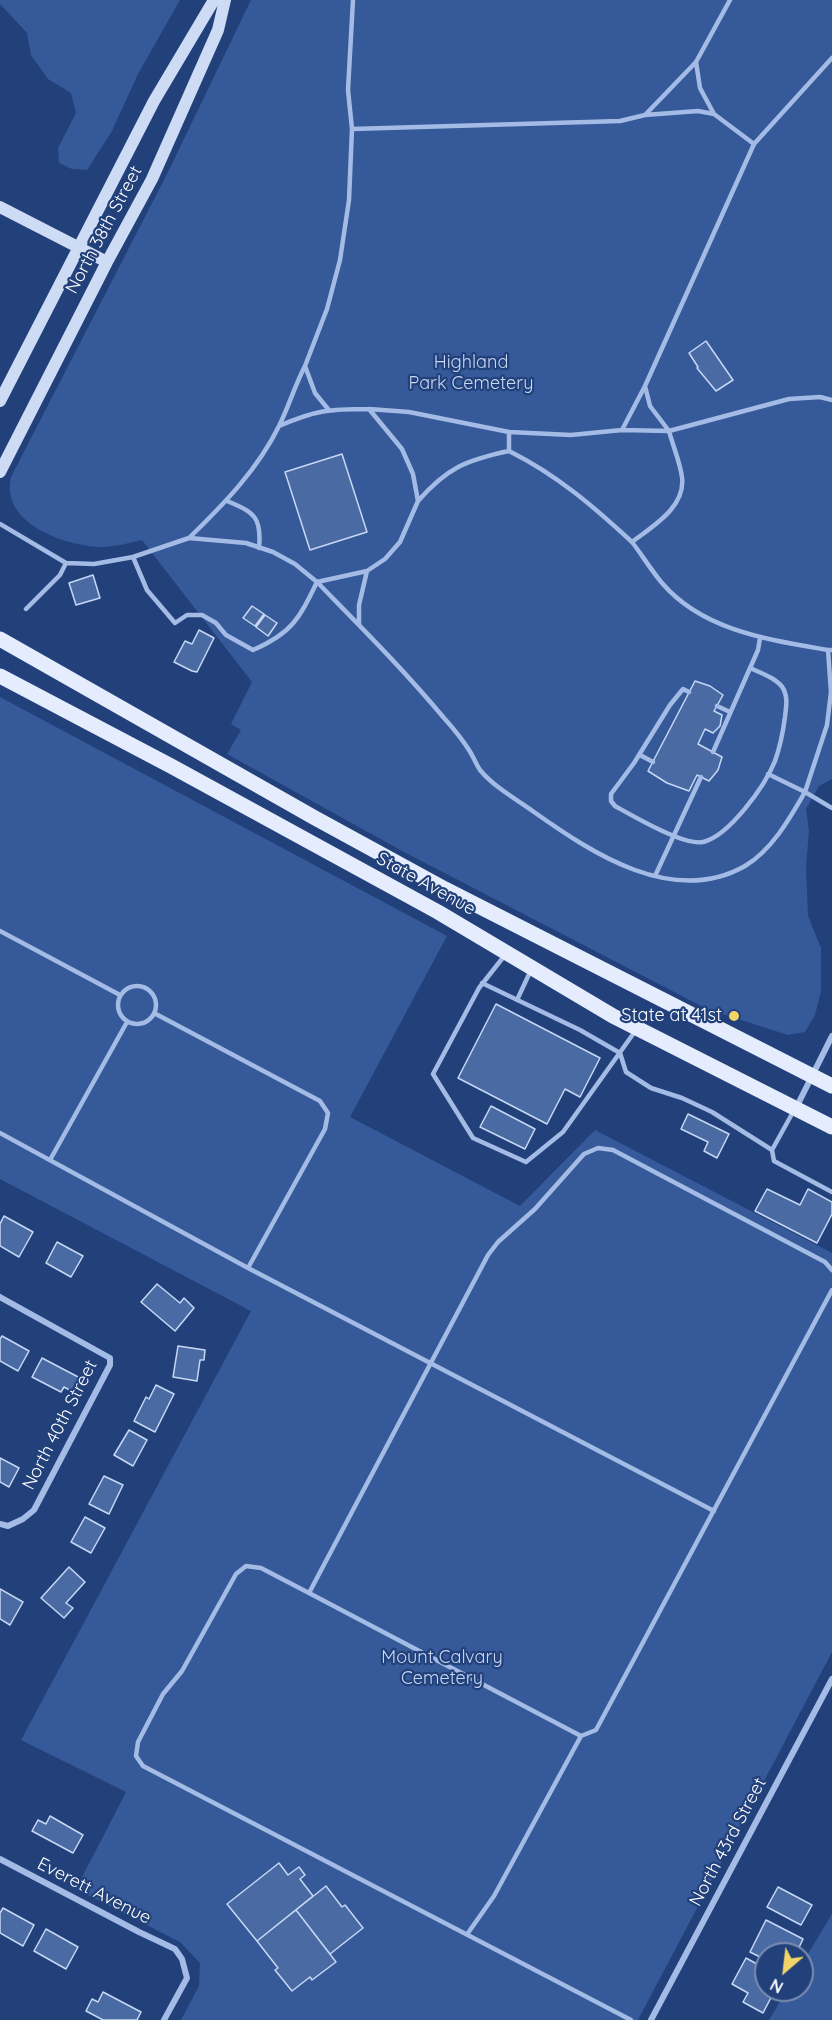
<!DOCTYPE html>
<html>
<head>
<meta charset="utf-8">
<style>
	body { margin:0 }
	#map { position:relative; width:832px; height:2020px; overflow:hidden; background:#22417b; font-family:Quicksand,sans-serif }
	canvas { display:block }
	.north { position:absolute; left:754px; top:1942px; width:60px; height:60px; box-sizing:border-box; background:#22417b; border:2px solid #7a8db0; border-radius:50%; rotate:208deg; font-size:16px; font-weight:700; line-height:24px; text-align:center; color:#fff }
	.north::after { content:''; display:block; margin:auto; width:21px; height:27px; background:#f1d566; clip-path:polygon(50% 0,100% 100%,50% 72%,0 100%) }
</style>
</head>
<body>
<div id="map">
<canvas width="832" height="2020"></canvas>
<div class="north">N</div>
</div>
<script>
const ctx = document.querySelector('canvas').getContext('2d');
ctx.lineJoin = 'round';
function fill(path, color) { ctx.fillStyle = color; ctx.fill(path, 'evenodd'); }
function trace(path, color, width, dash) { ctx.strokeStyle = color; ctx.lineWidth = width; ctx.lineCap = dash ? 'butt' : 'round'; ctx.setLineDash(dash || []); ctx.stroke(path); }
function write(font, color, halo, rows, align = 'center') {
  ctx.font = font + ' Quicksand,sans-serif'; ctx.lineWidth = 4.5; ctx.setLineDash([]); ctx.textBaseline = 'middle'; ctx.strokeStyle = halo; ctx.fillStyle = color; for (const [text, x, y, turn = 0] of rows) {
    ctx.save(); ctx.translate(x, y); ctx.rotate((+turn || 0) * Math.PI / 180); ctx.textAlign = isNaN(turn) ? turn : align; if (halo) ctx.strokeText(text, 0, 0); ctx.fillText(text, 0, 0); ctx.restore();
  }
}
const green = new Path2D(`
	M0,0H180L138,74L112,131L87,170L72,169L59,163L58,148L76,113L71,93L48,79L31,55L27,33L0,4Z
	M251,0H832V779L819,786L806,809L809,831L806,867L808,916L821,948V991L815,1015L805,1032L788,1035L707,1009L404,852L227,754L241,730L231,724L252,682L142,540C129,543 115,547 101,547C64,546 0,523 11,477L167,174Z
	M0,697L447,936L350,1117L520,1206L595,1130L832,1253V1652L638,2020H181L199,1986L200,1963L180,1942L76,1889L126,1792L21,1740L251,1311L0,1179Z
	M832,1914V2020H769L787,1990H802V1964Z`);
const building = new Path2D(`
	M706,341L733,380L716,391L697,368L698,367L689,353Z
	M342,454L367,532L310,550L285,472Z
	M93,575L100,598L76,605L69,583Z
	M252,606L264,614L255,626L243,618Z
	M265,615L277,623L268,636L256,627Z
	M199,630L214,638L197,672L192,671L174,662L185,641L192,644Z
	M695,681L710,686L723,695L714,711L722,715L720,726L713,733L705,729L698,744L722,757L718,770L709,781L697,775L689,791L667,783L648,771Z
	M496,1004L600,1058L580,1097L565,1089L547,1124L458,1078Z
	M491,1106L535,1129L525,1149L480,1127Z
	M688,1114L729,1134L717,1158L704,1151L708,1142L681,1129Z
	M767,1189L800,1205L808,1189L832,1202V1214L817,1243L755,1211Z
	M4,1216L33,1232L19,1257L0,1246V1224Z
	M57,1242L83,1256L71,1277L46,1263Z
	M157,1284L180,1303L184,1298L194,1308L175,1331L141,1302Z
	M2,1336L29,1351L18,1371L0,1361V1339Z
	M178,1346L205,1350L204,1360H200L197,1381L173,1377Z
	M42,1358L82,1379L75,1393L64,1387L61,1392L32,1377Z
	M156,1385L174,1394L155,1432L134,1421L146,1397L149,1399Z
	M129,1430L147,1440L133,1466L114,1455Z
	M0,1458L19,1468L9,1487L0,1482Z
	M104,1476L123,1485L109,1514L89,1504Z
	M85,1517L105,1528L91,1553L71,1542Z
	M69,1567L85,1582L66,1603L73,1608L64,1618L41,1598Z
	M0,1589L23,1602L10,1625L0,1619Z
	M50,1816L83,1835L73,1853L32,1831L38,1820L46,1824Z
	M279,1863L288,1875L299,1867L305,1875L300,1879L313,1896L257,1941L227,1904Z
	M326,1886L342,1907L345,1905L363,1928L330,1954L296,1910Z
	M778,1887L812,1905L801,1925L767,1907Z
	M3,1908L34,1925L23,1946L0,1933V1913Z
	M296,1910L336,1962L312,1980L310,1977L292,1991L275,1970L278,1968L257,1941Z
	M766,1920L803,1939L796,1954H766V1960L750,1952Z
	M46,1929L78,1947L66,1969L34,1951Z
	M746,1958L766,1969V1990H775L763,2013L743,2002L748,1993L732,1984Z
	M103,1992L141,2012L137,2020H103L86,2011L92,1999L98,2002Z`);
const service = new Path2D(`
	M696,62L700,88L714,114
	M645,115L698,111L714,114L754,144L832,58
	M352,129L620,121L645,115L696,62L730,0
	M645,386L650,406L669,431L789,399L820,397L832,400
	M328,409L315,393L305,366L327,309L340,260L349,200L352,129L348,90L353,0
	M369,409L409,412L509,432V451C557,475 593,506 632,542C653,526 686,507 682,477C680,462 673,446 669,431L622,430L571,435L509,432
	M622,430L645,386L754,144
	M227,501C254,512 262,517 259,548
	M418,501C447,468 466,460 509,451
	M0,524L66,563L94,564L133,557L189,538L246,543L273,552L295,564L317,582L367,571L385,559L400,542L418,501L413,474L402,449L369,409C329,409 316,410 279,426
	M189,538C224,504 258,469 279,426C289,406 295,385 305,366
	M632,542C642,555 651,570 662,583C703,631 770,640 828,650
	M133,557L147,590L175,623L187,615H202L216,623L226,635L253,650C292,633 299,619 317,582C360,626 404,670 444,718C453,728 462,739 469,750C473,756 476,764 480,770C494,787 516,799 534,812C592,853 673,907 745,866C772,850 790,818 805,792L832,808
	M26,609L60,575L66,563
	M359,625V605L367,571
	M689,692L683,689L670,705L634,763L611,794V801L615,806C633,816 684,846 703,842C729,836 765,786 775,761C780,747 783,732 785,717C786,707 788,699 784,690C779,679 761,673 750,668
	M717,706L730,712
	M713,752L758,650L760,638
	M640,755L653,762
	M768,774L805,792L827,725L831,692L828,650H832
	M655,876L701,777
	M0,931L120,995
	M505,955L479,988L433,1074L473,1138L526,1162L563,1132L636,1030
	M482,983L580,1030L620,1053L626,1072L651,1088L682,1098L712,1112L772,1150
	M118 1005a19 19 0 1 1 38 0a19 19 0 1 1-38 0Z
	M517,1000L531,970
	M154,1013L320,1101L328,1113L325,1129L248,1268
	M793,1112L772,1150L774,1161L832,1192
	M0,1133L248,1268L714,1511
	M50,1160L127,1022
	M309,1593L488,1255L498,1242L535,1209L584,1154L598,1148L613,1150L825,1262L832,1270
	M468,1933L494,1896L581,1736
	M631,2020L143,1766L136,1756L138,1742L163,1694L182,1671L236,1574L246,1566L261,1568L309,1593L581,1736L596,1730L832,1290`);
const minor = new Path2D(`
	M796,1108L832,1036
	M0,1297L110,1358V1365L34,1510L23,1519L8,1526L0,1524
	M0,1859L139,1932L175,1949L182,1959L187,1978L164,2020
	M651,2020L832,1679`);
const secondary = new Path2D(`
	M0,207L107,262
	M0,401L154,101L214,0
	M0,472L107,262L152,179L218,30L225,0`);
const primary = new Path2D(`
	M0,639L315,818L445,889L832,1086
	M0,676L171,766L438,912L613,1016L832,1127`);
const markers = [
	[734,1016,6,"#f1d566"]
];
const streetNames = [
	["North 38th Street",104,230,-62],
	["State Avenue",426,884,29],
	["North 40th Street",60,1425,-63],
	["North 43rd Street",728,1842,-62],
	["Everett Avenue",94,1891,27]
];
const parkNames = [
	["Highland",471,363],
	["Park Cemetery",471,384],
	["Mount Calvary",442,1658],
	["Cemetery",442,1679]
];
const poiNames = [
	["State at 41st",722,1016]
];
fill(green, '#355999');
fill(building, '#4a6aa4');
trace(building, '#c7d8f4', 1.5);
trace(service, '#a4bce5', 4.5);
trace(minor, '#a4bce5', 6);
trace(secondary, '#cedbf5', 12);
trace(primary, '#e5ecfd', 15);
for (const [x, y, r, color] of markers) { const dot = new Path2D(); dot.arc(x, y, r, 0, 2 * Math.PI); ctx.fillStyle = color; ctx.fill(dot); trace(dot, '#22417b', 2); }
write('18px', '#fff', '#22417b', streetNames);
write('18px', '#c7d8f4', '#22417b', parkNames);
write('18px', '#fff', '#22417b', poiNames, 'right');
</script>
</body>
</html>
